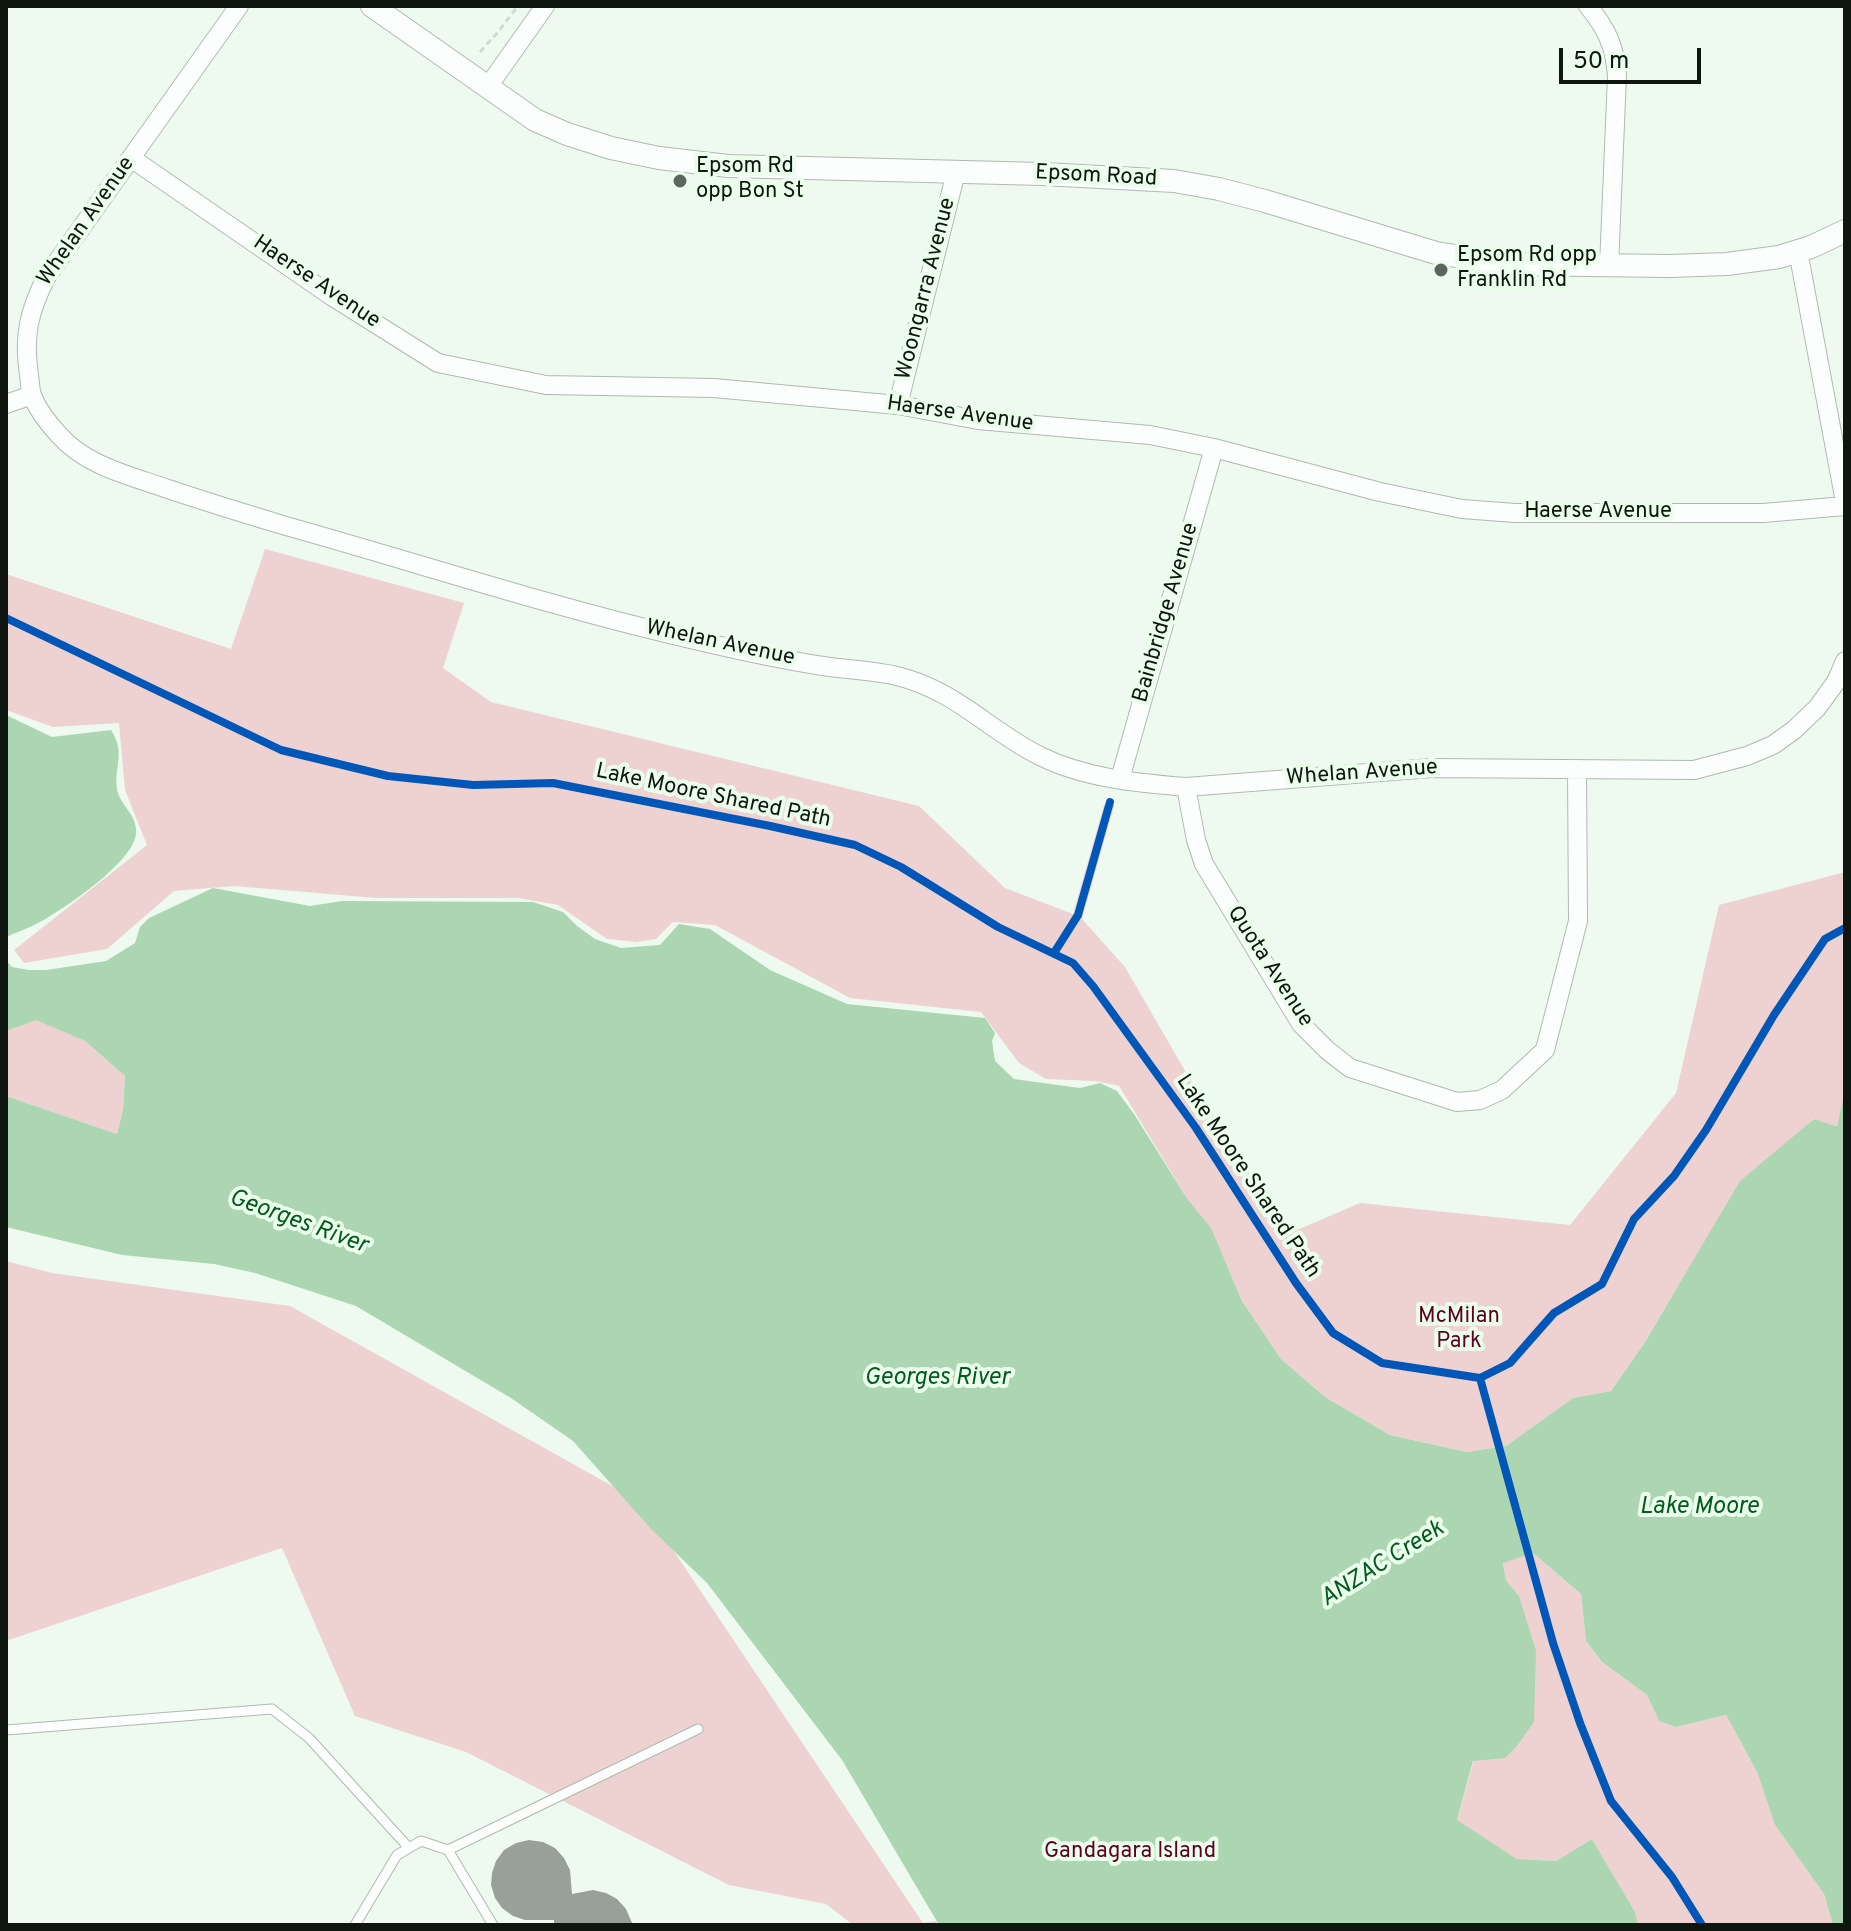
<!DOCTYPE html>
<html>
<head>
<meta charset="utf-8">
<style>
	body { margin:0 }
	#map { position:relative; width:1851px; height:1931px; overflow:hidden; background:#eefaef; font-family:Overpass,sans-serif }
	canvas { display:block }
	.frame { position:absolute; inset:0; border:8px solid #0f160f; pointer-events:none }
	.scale { position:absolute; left:1559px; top:48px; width:142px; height:36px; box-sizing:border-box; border:4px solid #0f160f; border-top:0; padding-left:10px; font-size:24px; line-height:28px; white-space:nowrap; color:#0f160f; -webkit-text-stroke:6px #eafeeb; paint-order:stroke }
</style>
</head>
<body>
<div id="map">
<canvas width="1851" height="1931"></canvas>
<div class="frame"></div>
<div class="scale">50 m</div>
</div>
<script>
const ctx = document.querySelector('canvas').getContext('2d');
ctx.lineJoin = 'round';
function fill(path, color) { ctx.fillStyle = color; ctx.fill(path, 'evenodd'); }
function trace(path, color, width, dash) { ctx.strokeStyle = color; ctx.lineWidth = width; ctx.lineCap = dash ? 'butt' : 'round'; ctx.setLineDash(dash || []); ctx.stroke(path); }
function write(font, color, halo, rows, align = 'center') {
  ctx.font = font + ' Overpass,sans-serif'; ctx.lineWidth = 8; ctx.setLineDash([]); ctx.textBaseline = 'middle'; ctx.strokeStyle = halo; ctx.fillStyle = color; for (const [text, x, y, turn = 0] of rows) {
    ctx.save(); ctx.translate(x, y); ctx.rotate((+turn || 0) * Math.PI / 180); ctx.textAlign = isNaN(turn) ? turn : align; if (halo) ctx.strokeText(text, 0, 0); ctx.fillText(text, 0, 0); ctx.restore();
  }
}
const green = new Path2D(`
	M265,549L464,603L443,668L491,702L919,806L1005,888L1073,914L1104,805L1114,806L1082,919L1125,967L1188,1076L1290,1233L1360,1203L1570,1225L1676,1093L1719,905L1845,872V1129L1813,1119L1678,1286L1645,1342L1611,1391L1573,1398L1506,1446L1467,1452L1390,1435L1325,1397L1281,1359L1242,1301L1225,1261L1119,1086L1095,1081L1046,1079L1019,1063L981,1012L850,998L715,925L673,922L656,939L636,942L607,939L558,905L518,898H376L234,886L174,891L107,949L24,963L14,950L147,845L125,790L119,723L53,727L6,710V574L231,649Z
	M36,1019L85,1041L125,1076L123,1109L117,1134L6,1096V1031Z
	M6,1261L52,1273L290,1306L641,1502L923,1923L936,1921L939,1925H853L826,1904L729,1885L466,1752L355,1716L282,1548L6,1641Z
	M1533,1553L1581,1594L1586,1641L1602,1662L1647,1695L1659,1721L1676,1727L1726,1715L1757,1772L1775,1825L1824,1894L1833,1925H1638L1635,1912L1592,1839L1556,1861L1517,1859L1457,1821L1519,1596L1506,1580L1503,1562Z`);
const water = new Path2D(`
	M6,715L52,737L111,730C126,753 114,765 117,789C120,806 137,814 136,833C135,861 64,909 40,922C29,928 17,932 6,937Z
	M213,888L310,906L342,901L533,902L563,912L577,926L595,939L621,948L660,945L679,924L710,929L770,970L847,1004L985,1018L995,1033L992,1041L995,1061L1014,1079L1080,1088L1100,1083L1117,1091L1134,1114L1188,1200L1211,1228L1242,1301L1281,1359L1325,1397L1390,1435L1467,1452L1506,1446L1573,1398L1611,1391L1645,1342L1740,1181L1814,1119L1845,1129V1925H1833L1824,1894L1775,1825L1757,1772L1726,1715L1676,1727L1659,1721L1647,1695L1602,1662L1586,1641L1581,1594L1533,1553L1503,1563L1506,1580L1519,1596L1536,1651L1534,1722L1516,1747L1505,1758L1473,1761L1457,1820L1517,1859L1556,1861L1592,1839L1635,1912L1638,1925H939L842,1760L707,1583L651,1529L573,1441L511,1398L356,1306L255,1273L214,1264L122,1255L6,1227V1096L117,1134L123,1109L125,1076L85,1041L36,1020L6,1031V960L12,967L29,970H46L106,961L135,943L140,927L149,918Z`);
const stream = new Path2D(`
	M1839,1132L1845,1104`);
const building = new Path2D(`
	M529,1840L543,1842L555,1848L564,1858L570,1870L572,1894L593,1890L606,1893L617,1899L626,1909L633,1925H554V1920H525L513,1916L502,1908L495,1898L491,1885L492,1873L496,1861L504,1850L516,1843Z`);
const path = new Path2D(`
	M480,52L498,32L518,6`);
const service = new Path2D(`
	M6,1730L272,1709L309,1738L409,1848
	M448,1850L698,1729
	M355,1925L397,1855L421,1841L448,1850L493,1925`);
const minor = new Path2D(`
	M239,6L47,276C29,310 23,337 29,375C30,381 30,389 32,395C37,409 49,424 59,435C86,466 131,476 168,489C207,502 246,514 286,526C418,563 549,606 682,637C728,648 776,659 823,666C848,670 872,670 897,676C957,691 988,730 1040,756C1084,778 1137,783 1186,787L1432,768L1694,770L1747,756L1773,745L1794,730L1817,708L1836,682L1845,661
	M1588,6C1607,29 1615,47 1617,76L1609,266
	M487,88L545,6
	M131,158L333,297L438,363L546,385L714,388L898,405L978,420L1150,435L1214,448L1380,492L1462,509L1515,513H1763L1845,506
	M1798,251L1845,502
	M6,404L32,395
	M898,405L956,172
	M1120,779L1214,448
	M1186,787L1196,840L1204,864L1301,1024L1327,1050L1350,1068L1457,1102L1480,1100L1502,1090L1545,1050L1578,921L1577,769`);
const tertiary = new Path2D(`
	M372,6L535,120L567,134L611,148L659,158L728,166L1043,174L1174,181L1219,189L1265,201L1436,253L1508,264L1670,266L1727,264L1779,257L1811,247L1845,231`);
const cycleway = new Path2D(`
	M6,618L281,750L388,776L473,785L553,783L770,826L855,845L901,867L998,927L1073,963L1093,986L1196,1128L1296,1283L1333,1333L1382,1363L1480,1378
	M1054,953L1078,915L1110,802
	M1480,1378L1553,1643L1580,1723L1611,1801L1672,1877L1702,1925
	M1480,1378L1510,1363L1554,1313L1602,1284L1634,1219L1674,1176L1706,1130L1774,1015L1825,939L1845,928`);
const markers = [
	[680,181,8,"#5d665d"],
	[1441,270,8,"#5d665d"]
];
const poiNames = [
	["Epsom Rd",696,168],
	["opp Bon St",696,193],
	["Epsom Rd opp",1457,257],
	["Franklin Rd",1457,282]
];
const streetNames = [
	["Epsom Road",1096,177,3],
	["Whelan Avenue",87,222,-55],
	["Haerse Avenue",316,283,34],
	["Woongarra Avenue",927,289,-76],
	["Haerse Avenue",960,415,8],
	["Haerse Avenue",1598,513],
	["Bainbridge Avenue",1167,613,-74],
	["Whelan Avenue",720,644,12],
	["Whelan Avenue",1362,774,-4],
	["Lake Moore Shared Path",713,797,12],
	["Quota Avenue",1269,967,57],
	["Lake Moore Shared Path",1247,1177,56]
];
const parkNames = [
	["McMilan",1459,1318],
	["Park",1459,1343],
	["Gandagara Island",1130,1853]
];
const waterNames = [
	["Georges River",298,1223,20],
	["Georges River",937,1379],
	["Lake Moore",1699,1508],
	["ANZAC Creek",1383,1565,-32]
];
fill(green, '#eed2d1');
fill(water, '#acd6b1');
trace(stream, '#acd6b1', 6);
fill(building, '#98a099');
trace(service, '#b0b9b1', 11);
trace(minor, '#b0b9b1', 20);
trace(tertiary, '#b0b9b1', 24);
trace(path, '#d4d7d5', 3, [6, 4]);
trace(service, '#fcfefd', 9);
trace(minor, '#fcfefd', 18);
trace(tertiary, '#fcfefd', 22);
trace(cycleway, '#0057b8', 8);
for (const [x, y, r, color] of markers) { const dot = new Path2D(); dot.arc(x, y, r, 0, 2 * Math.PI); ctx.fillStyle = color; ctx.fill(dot); trace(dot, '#eafeeb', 3); }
write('22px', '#0f160f', '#eafeeb', poiNames, 'left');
write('22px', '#0f160f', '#eafeeb', streetNames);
write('22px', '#5c0220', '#eafeeb', parkNames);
write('italic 24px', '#035a1e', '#eafeeb', waterNames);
</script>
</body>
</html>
